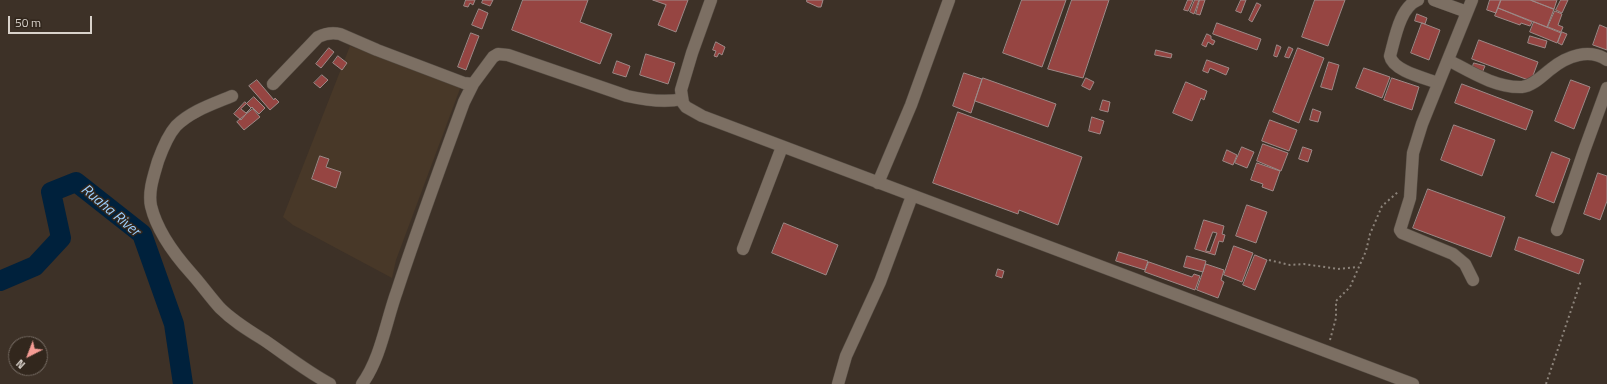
<!DOCTYPE html>
<html>
<head>
<meta charset="utf-8">
<style>
	body { margin:0 }
	#map { position:relative; width:1607px; height:384px; overflow:hidden; background:#3d3127; font-family:"Titillium Web",sans-serif }
	canvas { display:block }
	.north { position:absolute; left:8px; top:336px; width:40px; height:40px; box-sizing:border-box; background:#32271d; border:1px solid #756b63; border-radius:50%; rotate:222deg; font-size:11px; font-weight:700; line-height:16px; text-align:center; color:#d9d2cb }
	.north::after { content:''; display:block; margin:auto; width:14px; height:18px; background:#f59c94; clip-path:polygon(50% 0,100% 100%,50% 72%,0 100%) }
	.scale { position:absolute; left:8px; top:16px; width:84px; height:18px; box-sizing:border-box; border:2px solid #d9d2cb; border-top:0; padding-left:5px; font-size:12px; line-height:14px; white-space:nowrap; color:#d9d2cb; -webkit-text-stroke:3px #32271d; paint-order:stroke }
</style>
</head>
<body>
<div id="map">
<canvas width="1607" height="384"></canvas>
<div class="north">N</div>
<div class="scale">50 m</div>
</div>
<script>
const ctx = document.querySelector('canvas').getContext('2d');
ctx.lineJoin = 'round';
function fill(path, color) { ctx.fillStyle = color; ctx.fill(path, 'evenodd'); }
function trace(path, color, width, dash) { ctx.strokeStyle = color; ctx.lineWidth = width; ctx.lineCap = dash ? 'butt' : 'round'; ctx.setLineDash(dash || []); ctx.stroke(path); }
function write(font, color, halo, rows, align = 'center') {
  ctx.font = font + ' "Titillium Web",sans-serif'; ctx.lineWidth = 3; ctx.setLineDash([]); ctx.textBaseline = 'middle'; ctx.strokeStyle = halo; ctx.fillStyle = color; for (const [text, x, y, turn = 0] of rows) {
    ctx.save(); ctx.translate(x, y); ctx.rotate((+turn || 0) * Math.PI / 180); ctx.textAlign = isNaN(turn) ? turn : align; if (halo) ctx.strokeText(text, 0, 0); ctx.fillText(text, 0, 0); ctx.restore();
  }
}
const built = new Path2D(`
	M350,46L461,86L396,260L392,278L293,225L283,217Z`);
const river = new Path2D(`
	M0,281L35,266L61,238L51,192L76,182L142,234L174,324L183,384`);
const building = new Path2D(`
	M466,0H475L473,5L470,3L468,7L464,6Z
	M483,0H493L490,6L482,3Z
	M523,0H588L580,22L612,34L600,64L512,30Z
	M653,0H688L676,32L658,25L666,5Z
	M807,0H823L821,7H818L807,2Z
	M1022,0H1066L1042,67L1003,53Z
	M1072,0H1109L1083,78L1048,69Z
	M1188,0H1193L1188,11L1184,10Z
	M1195,0H1199L1194,14L1190,12Z
	M1200,0H1205L1200,15L1196,14Z
	M1241,0H1246L1241,13L1236,11Z
	M1315,0H1345L1328,46L1302,37Z
	M1490,0H1501L1496,13L1487,10Z
	M1501,0H1530L1554,9L1547,27L1498,8Z
	M1531,0H1557L1554,9Z
	M1561,0H1568L1562,13L1556,10Z
	M1257,3L1261,5L1252,22L1249,20Z
	M1498,8L1532,22L1530,26L1521,23L1520,25L1495,16Z
	M479,9L488,13L482,29L472,25Z
	M1555,11L1562,14L1558,25L1563,27L1561,32L1548,27Z
	M1417,14L1427,18L1425,24L1415,21Z
	M1534,22L1561,33L1557,43L1530,32Z
	M1217,23L1261,39L1257,50L1213,34Z
	M1422,23L1440,30L1429,60L1411,53Z
	M1600,25L1607,28V50L1593,45Z
	M1562,32L1567,34L1562,45L1558,43Z
	M471,33L479,36L466,70L458,67Z
	M1207,34L1211,36V39L1215,41L1213,45L1208,42L1206,47L1202,45Z
	M1530,36L1547,41L1545,48L1528,43Z
	M1479,40L1538,62L1531,81L1472,59Z
	M716,42L725,47L722,55L719,53L717,57L714,56L716,51L713,50Z
	M1277,45L1281,47L1277,57L1274,56Z
	M1289,47L1293,49L1289,58L1285,57Z
	M329,48L334,52L321,68L316,64Z
	M1298,48L1324,58L1299,123L1273,112Z
	M1156,50L1172,54L1171,58L1155,55Z
	M646,54L675,63L668,84L640,75Z
	M338,56L347,63L342,70L333,63Z
	M1207,60L1229,68L1226,75L1210,68L1208,73L1203,71Z
	M617,61L630,66L626,77L613,73Z
	M1329,62L1339,65L1332,90L1321,87Z
	M1474,63L1485,66L1482,73L1472,69Z
	M1364,68L1390,77L1382,98L1356,88Z
	M964,73L982,79L971,113L953,106Z
	M322,75L328,80L320,88L314,83Z
	M983,78L1056,104L1048,127L975,101Z
	M1086,78L1094,82L1090,90L1082,86Z
	M1392,78L1419,87L1412,110L1384,100Z
	M257,80L274,100L275,98L279,102L270,110L249,86Z
	M1571,80L1590,87L1574,129L1555,121Z
	M1186,82L1207,91L1204,100L1201,98L1192,121L1173,113Z
	M1462,84L1533,111L1526,130L1455,103Z
	M254,97L265,108L259,114L252,107L246,113L241,109Z
	M1103,100L1110,102L1108,112L1100,110Z
	M245,102L251,108L241,120L234,114Z
	M253,109L260,117L244,130L237,122Z
	M1313,109L1321,112L1318,122L1310,120Z
	M958,112L1082,157L1058,225L1019,210L1018,214L933,183Z
	M1092,117L1104,121L1100,134L1089,131Z
	M1270,120L1297,130L1289,151L1262,141Z
	M1454,125L1495,140L1482,176L1441,160Z
	M1263,144L1288,153L1281,171L1257,161Z
	M1242,147L1254,152L1247,168L1235,163Z
	M1303,147L1312,150L1308,162L1299,159Z
	M1227,150L1237,155L1233,165L1223,161Z
	M1552,152L1570,159L1554,203L1536,196Z
	M320,156L329,159L326,167L341,172L336,188L312,179Z
	M1257,163L1280,171L1273,191L1262,187L1263,184L1251,180Z
	M1598,173L1607,176V201L1600,220L1584,214Z
	M1428,189L1505,217L1491,257L1413,228Z
	M1247,205L1267,212L1256,243L1236,236Z
	M1204,220L1224,226L1222,234L1225,235L1223,242L1219,241L1215,255L1195,249ZM1213,232L1217,233L1210,252L1206,251Z
	M784,223L838,245L826,275L772,253Z
	M1519,237L1584,260L1579,274L1515,250Z
	M1234,246L1253,253L1242,282L1224,275Z
	M1119,252L1148,261L1145,270L1116,261Z
	M1255,255L1267,260L1255,290L1243,285Z
	M1187,256L1206,261L1203,272L1184,267Z
	M1149,262L1192,277L1194,274L1200,276L1195,290L1145,272Z
	M1206,264L1224,270L1221,280L1224,282L1218,298L1197,290Z
	M998,269L1004,271L1002,278L996,276Z`);
const path = new Path2D(`
	M1269,260L1290,265L1304,264L1338,269L1358,267
	M1330,340L1336,318V301L1350,287L1366,251L1370,234L1382,206L1398,192
	M1546,384L1581,281`);
const minor = new Path2D(`
	M711,0L692,53L681,90L683,103L686,107L702,116L1413,384
	M1418,0C1400,7 1395,38 1390,56C1393,71 1425,78 1438,83
	M1434,0L1467,12
	M1472,0L1422,124L1413,153L1410,198L1400,230L1402,233L1453,254L1465,264L1473,280
	M1448,60C1471,72 1496,88 1522,87C1533,86 1543,75 1551,69C1567,56 1589,48 1607,60
	M273,84L318,37C326,33 332,32 340,34L377,50L464,83L473,84
	M232,96C213,104 191,111 176,126C168,135 162,150 158,161C154,175 148,191 151,206C157,231 174,254 191,273C201,284 210,297 220,308C233,321 248,330 264,340C286,355 306,371 330,384
	M878,183L911,105L949,0
	M1557,230L1584,151L1607,88
	M743,249L782,147
	M362,384C381,358 386,321 397,291C418,227 441,165 464,102L473,84L493,57L498,54L508,55L627,96C645,100 665,103 682,99
	M838,384L846,356L880,282L912,196`);
const waterNames = [
	["Ruaha River",110,211,40]
];
fill(built, '#483828');
trace(river, '#00213c', 20);
fill(building, '#964542');
trace(building, '#9d8987', 1);
trace(minor, '#564d44', 13);
trace(path, '#8c837a', 2, [2, 3]);
trace(minor, '#7c6f63', 12);
write('italic 15px', '#9bcefc', '#32271d', waterNames);
</script>
</body>
</html>
